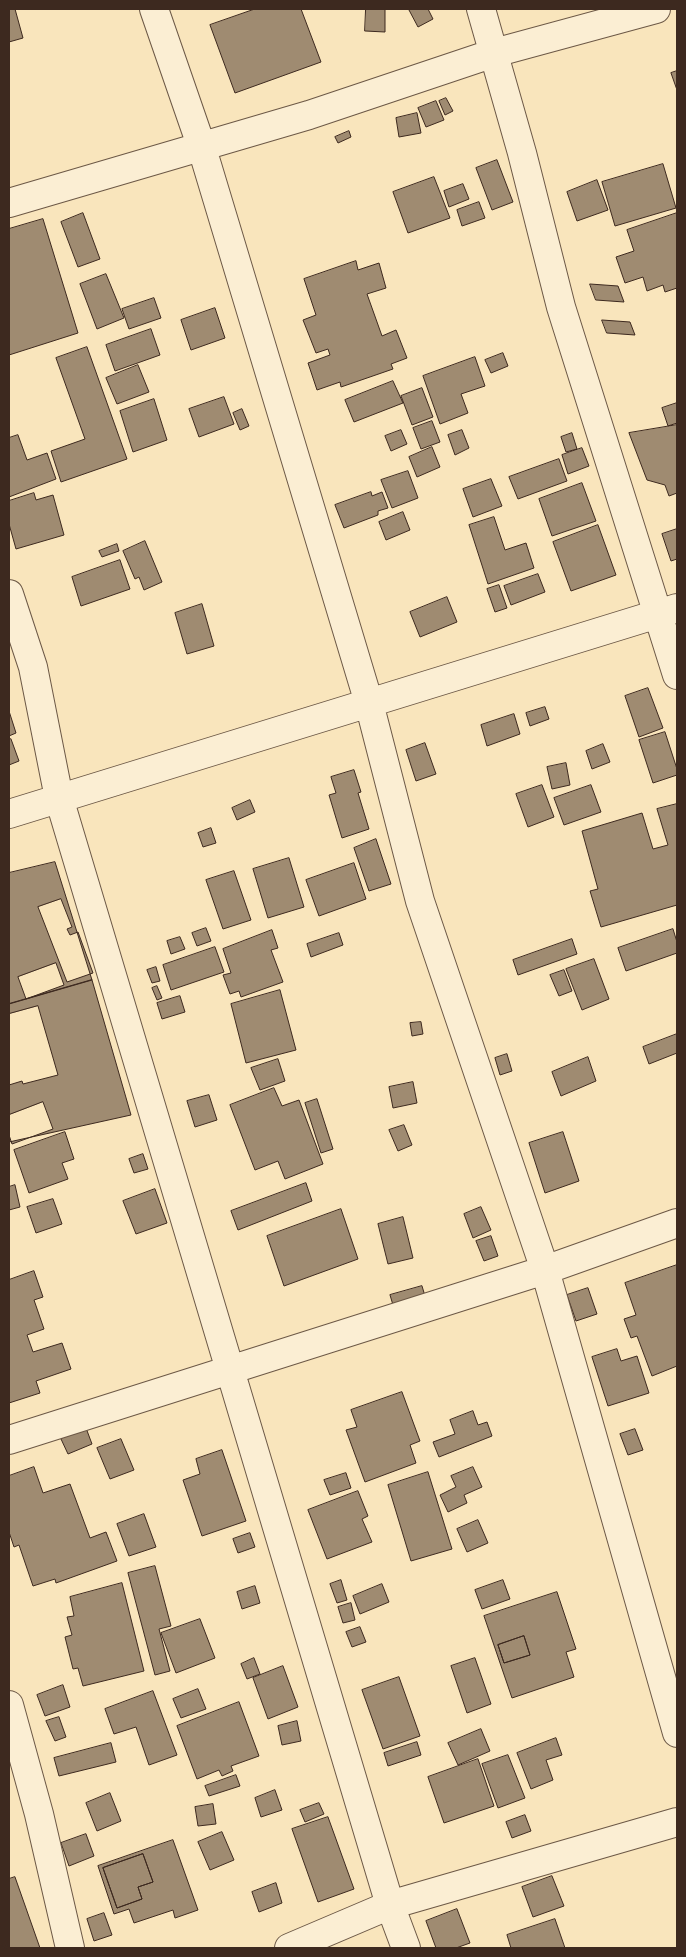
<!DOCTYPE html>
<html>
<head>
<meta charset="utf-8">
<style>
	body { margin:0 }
	#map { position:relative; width:686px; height:1957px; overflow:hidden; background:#f9e5bc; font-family:Vollkorn,serif }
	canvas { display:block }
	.frame { position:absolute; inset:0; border:10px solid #3d291f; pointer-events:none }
</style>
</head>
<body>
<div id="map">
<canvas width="686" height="1957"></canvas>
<div class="frame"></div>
</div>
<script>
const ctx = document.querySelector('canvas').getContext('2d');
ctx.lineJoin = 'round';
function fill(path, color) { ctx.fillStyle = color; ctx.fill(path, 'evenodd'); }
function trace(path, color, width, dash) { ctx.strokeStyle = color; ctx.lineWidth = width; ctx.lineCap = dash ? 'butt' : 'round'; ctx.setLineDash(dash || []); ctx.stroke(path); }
const building = new Path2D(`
	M9,9H15L23,38L9,42Z
	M255,9H301L321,62L235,93L210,25Z
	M366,9H385V32L365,31Z
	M411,9H428L433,19L418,27L409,10Z
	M677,71V90L671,73Z
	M446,98L453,111L445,115L439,101Z
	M436,101L444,120L426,127L418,108Z
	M417,113L421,133L399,137L396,118Z
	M349,131L351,137L338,143L335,137Z
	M497,160L513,202L492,210L476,168Z
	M663,164L676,208L615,226L602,182Z
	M434,177L450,218L408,233L393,192Z
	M597,180L608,210L577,221L567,192Z
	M463,184L469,199L449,207L444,191Z
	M479,202L485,218L462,226L457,210Z
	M83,213L100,259L78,267L61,222Z
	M677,213V288L665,292L663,285L647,291L643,277L625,283L616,257L634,251L627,230Z
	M43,219L78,333L9,355V229Z
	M356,261L358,270L379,263L386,288L367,294L382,336L396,330L407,358L391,364L393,369L341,387L340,382L317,390L308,363L330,355L328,349L316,353L303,320L316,315L304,279Z
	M106,274L124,318L97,329L80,284Z
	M590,284L618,286L624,302L596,300Z
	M154,298L161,318L129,329L122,309Z
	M215,308L225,338L191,350L181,320Z
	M602,320L630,322L635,335L607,333Z
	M151,329L160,355L115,371L106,345Z
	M87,347L127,459L61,482L51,451L85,439L56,358Z
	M503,353L508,366L491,373L485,360Z
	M475,357L485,386L461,394L468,413L440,424L423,376Z
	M138,365L149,392L117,404L106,378Z
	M393,381L403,403L354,422L345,400Z
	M422,388L433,417L412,425L401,396Z
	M224,397L234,424L199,437L189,409Z
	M154,399L167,440L133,452L120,411Z
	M677,403V423L668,426L662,408Z
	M242,409L249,426L240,430L233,413Z
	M432,421L440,442L421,449L413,428Z
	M677,425V493L669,496L665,485L647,480L629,433Z
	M401,430L407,444L391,451L385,436Z
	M462,430L469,448L455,455L448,435Z
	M572,433L577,449L566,452L561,437Z
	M18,435L27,460L47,453L56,479L9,497V438Z
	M432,447L440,467L417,477L409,457Z
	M582,448L589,466L568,474L562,455Z
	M559,459L567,481L518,499L509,477Z
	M408,471L418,498L392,508L381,480Z
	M491,479L502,506L473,517L463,489Z
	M582,483L596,521L552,536L539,499Z
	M371,492L372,496L382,492L388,508L378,511V515L344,528L335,505Z
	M34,493L36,500L53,495L64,535L16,549L9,524V501Z
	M403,512L410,530L386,540L379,522Z
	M494,517L505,550L526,543L534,568L488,584L469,525Z
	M598,525L616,575L571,591L553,542Z
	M677,529V559L671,561L662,534Z
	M145,541L162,582L144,590L139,577L135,579L123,551Z
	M117,544L119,551L102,557L99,551Z
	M120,560L130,589L81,606L72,577Z
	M538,574L545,592L511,605L504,586Z
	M499,585L507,608L495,612L487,589Z
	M447,597L457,622L420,637L410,612Z
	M202,604L214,646L187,654L175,613Z
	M648,688L663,728L639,737L625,696Z
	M545,707L549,719L530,726L526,713Z
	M9,711L16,733L9,736Z
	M514,714L520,734L487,746L481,725Z
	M665,732L677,769V775L653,783L639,740Z
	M11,739L19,761L9,765V740Z
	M425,743L436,774L416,781L406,750Z
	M603,744L610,762L592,769L586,751Z
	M566,763L570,785L552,789L547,767Z
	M354,770L361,792L358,793L369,829L342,838L329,795L336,793L331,777Z
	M542,785L554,817L528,827L516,794Z
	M591,785L601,812L564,825L554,798Z
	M250,800L255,812L237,820L232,808Z
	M677,804V905L601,927L590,891L598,889L582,831L642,813L653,849L668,845L657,809Z
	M211,828L216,843L203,847L198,833Z
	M376,839L391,884L369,891L354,848Z
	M289,858L304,907L268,918L253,869Z
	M55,862L92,980L9,1004V873Z
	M354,863L366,899L319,916L306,880Z
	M234,871L251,920L223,929L206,880Z
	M61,899L72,927L67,929L70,935L78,932L93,973L67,982L38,907Z
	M206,928L211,941L197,946L192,933Z
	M673,929L677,942V953L626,971L618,948Z
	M272,930L278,948L271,950L283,982L241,997L239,991L230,994L223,975L231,973L223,949Z
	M339,933L343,945L311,957L307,944Z
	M180,937L185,949L171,954L167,941Z
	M572,939L577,954L518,975L513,960Z
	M215,947L224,972L171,990L163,965Z
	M594,959L609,999L582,1010L566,969Z
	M56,963L64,985L26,999L18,977Z
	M156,967L160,981L152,983L147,970Z
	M564,970L572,991L559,996L550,975Z
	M92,980L131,1115L9,1142V1004Z
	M157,986L162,998L157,1000L152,988Z
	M280,990L296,1050L246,1063L231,1004Z
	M180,996L185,1012L162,1019L157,1003Z
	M38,1006L58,1075L23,1084L22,1081L9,1085V1014Z
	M421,1022L423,1034L412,1036L410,1023Z
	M677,1034V1053L649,1064L643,1047Z
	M507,1054L512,1071L500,1075L495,1058Z
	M588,1057L596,1081L561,1096L552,1072Z
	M278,1059L285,1081L260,1090L251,1068Z
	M413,1082L417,1103L393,1108L389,1087Z
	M274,1088L282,1106L299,1100L323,1164L285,1179L278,1161L255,1170L230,1105Z
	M209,1095L217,1120L195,1127L187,1101Z
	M317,1099L333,1149L321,1153L305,1103Z
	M43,1102L53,1129L12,1144L9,1135V1115Z
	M404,1125L412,1145L398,1151L389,1130Z
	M65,1132L74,1159L62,1163L68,1179L29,1193L14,1150Z
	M563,1132L579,1181L545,1193L529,1143Z
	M143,1154L148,1169L134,1173L129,1159Z
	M306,1183L312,1201L238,1230L231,1211Z
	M15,1185L20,1207L9,1210V1187Z
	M155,1189L167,1223L136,1234L123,1201Z
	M53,1199L62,1224L36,1233L27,1207Z
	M481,1207L491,1230L473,1238L464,1214Z
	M341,1209L358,1259L284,1286L267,1236Z
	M403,1217L413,1258L388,1264L378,1224Z
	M491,1236L498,1256L484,1261L476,1241Z
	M677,1265V1366L652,1376L637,1336L631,1338L624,1319L636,1315L625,1283Z
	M34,1271L43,1297L34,1300L44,1329L27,1335L33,1352L62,1343L71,1369L36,1381L40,1393L9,1403V1280Z
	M422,1286L425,1296L393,1305L390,1295Z
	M588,1288L597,1314L576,1321L567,1295Z
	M617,1349L621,1361L637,1356L649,1393L608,1406L592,1357Z
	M402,1392L420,1441L410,1445L416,1463L365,1482L346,1430L357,1427L351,1410Z
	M473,1411L478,1425L487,1422L492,1436L439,1457L433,1442L455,1434L450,1420Z
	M86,1428L92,1444L68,1454L61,1439Z
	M635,1429L643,1450L628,1455L620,1434Z
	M121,1439L134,1470L110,1479L97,1448Z
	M222,1450L246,1521L202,1536L183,1480L200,1474L196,1459Z
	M34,1467L43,1493L70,1484L90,1538L106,1532L117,1561L56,1583L55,1579L33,1586L19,1545L14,1547L9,1532V1476Z
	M473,1467L482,1487L464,1495L467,1503L448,1512L440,1495L456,1487L451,1476Z
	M428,1472L452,1549L411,1561L388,1485Z
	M346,1473L351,1488L330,1495L324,1480Z
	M358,1491L368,1516L362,1519L372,1542L327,1559L308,1510Z
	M144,1514L156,1547L129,1556L117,1524Z
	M478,1520L488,1543L467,1552L457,1529Z
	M250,1533L255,1547L238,1553L233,1539Z
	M155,1566L171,1626L159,1629L170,1671L155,1675L128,1573Z
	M341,1580L347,1600L337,1603L330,1584Z
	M503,1580L510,1599L482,1609L475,1590Z
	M122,1583L144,1671L83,1686L78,1668L73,1669L65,1637L72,1635L67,1617L74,1616L70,1597Z
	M382,1584L389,1602L360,1614L353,1596Z
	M255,1586L260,1603L242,1609L237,1592Z
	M557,1592L576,1649L566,1652L574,1677L512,1698L484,1616ZM524,1636L530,1655L504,1663L498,1645Z
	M351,1603L355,1620L343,1623L338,1607Z
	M200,1619L215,1658L176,1673L161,1633Z
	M360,1627L366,1642L352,1647L346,1632Z
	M524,1636L530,1655L504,1663L498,1645Z
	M254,1658L260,1674L247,1679L241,1664Z
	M475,1658L491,1704L467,1713L451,1666Z
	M283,1666L298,1707L268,1719L253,1678Z
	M399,1677L420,1736L383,1749L362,1690Z
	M63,1685L70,1707L45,1716L37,1695Z
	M198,1689L206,1709L181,1718L173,1699Z
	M153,1691L177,1755L149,1765L136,1727L114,1734L105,1709Z
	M239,1702L259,1756L231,1766L233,1771L222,1776L219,1770L197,1779L177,1726Z
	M59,1717L66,1737L55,1741L46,1721Z
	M297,1721L301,1741L282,1745L278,1726Z
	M481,1729L490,1751L458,1765L448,1743Z
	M556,1738L562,1755L546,1760L553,1780L531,1789L517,1753Z
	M417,1742L421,1755L388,1766L384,1753Z
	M111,1743L116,1762L59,1776L54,1758Z
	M508,1755L525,1798L498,1808L482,1764Z
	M478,1759L494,1806L444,1823L428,1777Z
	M236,1775L240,1786L209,1796L205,1786Z
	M275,1790L282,1810L261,1817L255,1798Z
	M110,1793L121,1821L97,1831L86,1803Z
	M319,1803L324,1814L305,1822L300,1810Z
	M213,1804L216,1824L198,1826L195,1807Z
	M525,1815L531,1831L512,1838L506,1822Z
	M328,1817L354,1889L318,1902L292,1829Z
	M222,1832L234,1860L210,1870L198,1842Z
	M86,1834L94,1856L69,1866L61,1843Z
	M173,1840L198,1910L175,1918L173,1910L134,1923L129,1909L114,1914L98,1866ZM143,1854L153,1882L138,1887L142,1899L117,1908L103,1868Z
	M143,1854L153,1882L138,1887L142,1899L117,1908L103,1868Z
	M552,1876L564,1906L533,1917L522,1887Z
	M15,1877L40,1948H9V1879Z
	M276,1883L282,1903L259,1912L252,1892Z
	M457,1909L470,1943L456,1948H436L426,1921Z
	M104,1913L112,1935L94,1941L87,1919Z
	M555,1919L565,1948H511L507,1935Z`);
const minor = new Path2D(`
	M154,9L201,145L369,703L420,901L545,1270L677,1733
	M481,9L522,153L561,307L677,675
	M9,203L309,115L494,53L656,9
	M9,594L33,667L59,798L390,1905L406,1948
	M9,814L677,608
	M9,1440L545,1270L677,1223
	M9,1705L39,1814L70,1948
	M289,1948L390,1905L677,1822`);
fill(building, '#9f8b71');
trace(building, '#3d291f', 1);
trace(minor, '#6c5846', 30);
trace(minor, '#fbeed3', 28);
</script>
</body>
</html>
